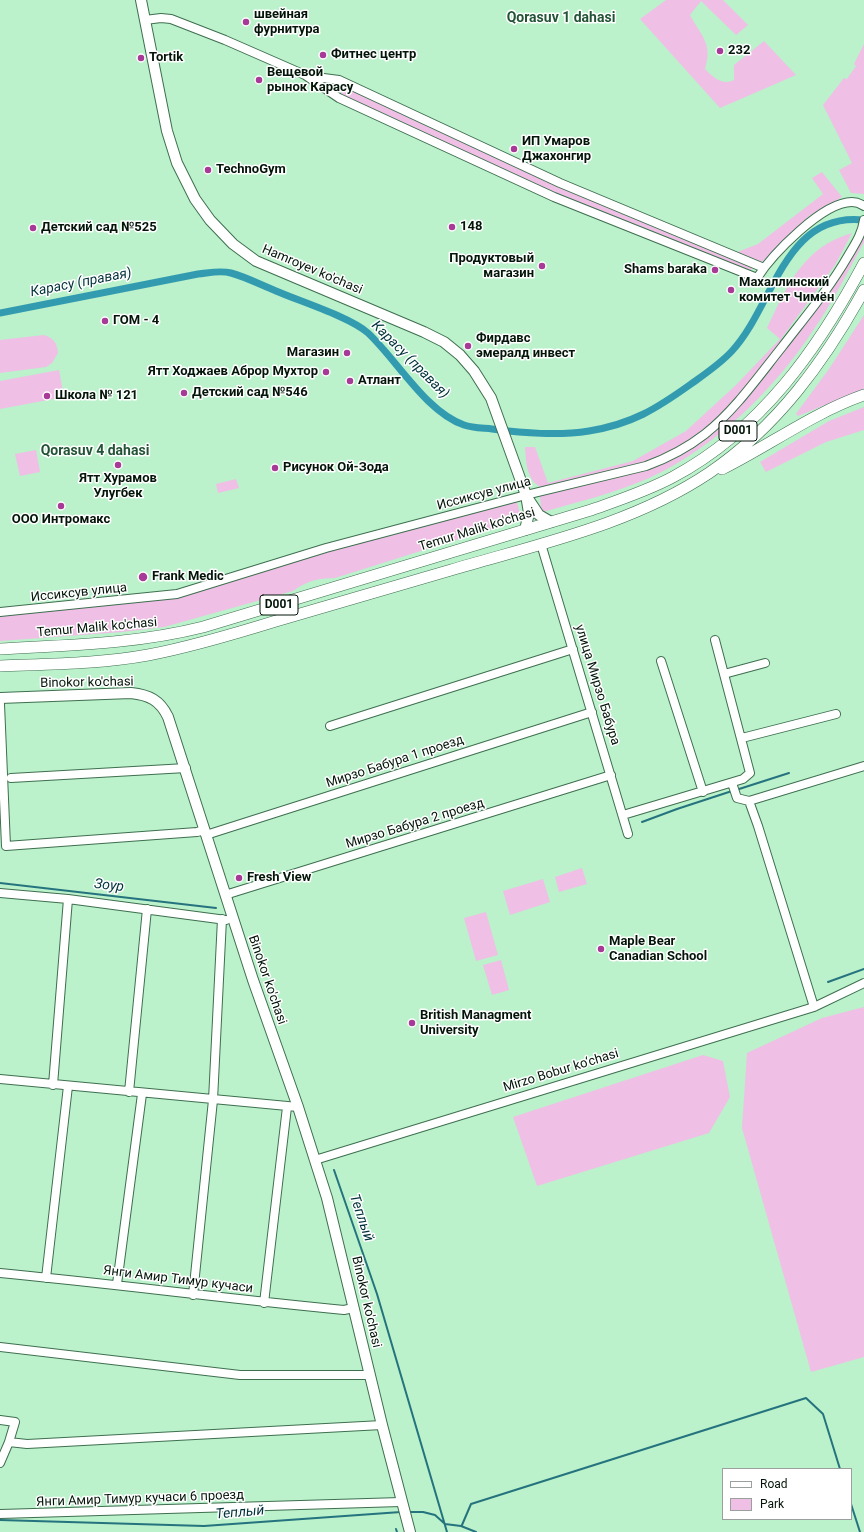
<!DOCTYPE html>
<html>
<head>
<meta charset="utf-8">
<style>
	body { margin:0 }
	#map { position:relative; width:864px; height:1532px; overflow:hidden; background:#bbf1cb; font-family:Roboto,sans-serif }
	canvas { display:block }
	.legend { position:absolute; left:722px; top:1468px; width:130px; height:52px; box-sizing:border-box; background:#fff; border:1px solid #9aa19d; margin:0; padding:5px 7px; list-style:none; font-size:12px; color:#031509 }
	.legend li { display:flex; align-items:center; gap:8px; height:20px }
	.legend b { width:20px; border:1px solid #9aa19d }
</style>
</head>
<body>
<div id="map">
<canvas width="864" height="1532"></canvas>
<ul class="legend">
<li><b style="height:5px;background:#fff"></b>Road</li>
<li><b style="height:11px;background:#f0bfe5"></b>Park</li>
</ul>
</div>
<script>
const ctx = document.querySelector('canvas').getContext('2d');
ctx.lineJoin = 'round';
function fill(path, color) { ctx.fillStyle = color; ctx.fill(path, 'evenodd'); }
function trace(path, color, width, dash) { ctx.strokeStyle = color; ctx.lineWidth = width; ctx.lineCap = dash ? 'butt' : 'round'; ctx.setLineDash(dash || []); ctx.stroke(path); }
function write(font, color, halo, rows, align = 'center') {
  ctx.font = font + ' Roboto,sans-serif'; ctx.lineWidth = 3; ctx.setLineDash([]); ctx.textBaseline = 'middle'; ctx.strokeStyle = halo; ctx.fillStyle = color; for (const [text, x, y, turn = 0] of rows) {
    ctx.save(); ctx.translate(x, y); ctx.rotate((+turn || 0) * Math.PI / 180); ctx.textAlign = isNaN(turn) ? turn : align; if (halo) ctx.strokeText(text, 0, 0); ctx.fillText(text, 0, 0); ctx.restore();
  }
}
const green = new Path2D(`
	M666,0H723L748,25L736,35L701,1L690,15C701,36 713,43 705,69C713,77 722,86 734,80V65L764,41L796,75L720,108L640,19Z
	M864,44V194L851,193L839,170L852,163L823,105L844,78L847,79L856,66L854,64Z
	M346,83L517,163L754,264L749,274L554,197L339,98Z
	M822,172L842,197L809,216L761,263L735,253L758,244L823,194L812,178Z
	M852,233L835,265L781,339L786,344L862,236H864V242C848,271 833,302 814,329C774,390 716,447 649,478C615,493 578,502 543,512C539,503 541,495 539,486C526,478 526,460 525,447H535L548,483L633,461L686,431L736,385L780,339L767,328C787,286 803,247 852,233Z
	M864,315V389L798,416L796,414L798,411L829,369Z
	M44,335C54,338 57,343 58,353L52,363L46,367L0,373V340Z
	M59,370L64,397L0,409V381Z
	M864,407V430L826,442L766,472L760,462L829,421Z
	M36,450L40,472L20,476L15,454Z
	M236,479L239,488L218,493L216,484Z
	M507,500L517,502L521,518L513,522L335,578C318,578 307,581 293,591L164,627L122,632L0,641V614L159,597Z
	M582,868L587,884L559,892L555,877Z
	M543,879L550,902L510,915L503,891Z
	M486,912L498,955L476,961L464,918Z
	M501,960L509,990L492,995L483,965Z
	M864,1007V1357L811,1372L742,1128L747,1053L822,1018Z
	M703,1055L723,1061L730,1097L709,1133L537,1186L513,1117Z`);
const stream = new Path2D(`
	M736,790L789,773
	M642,822L677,809L732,791
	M0,883L216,908
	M828,982L864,969
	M334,1170L377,1294L447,1532
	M851,1504L860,1532
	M409,1512H423L435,1515L445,1524L461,1526L476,1532
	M0,1520L204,1526L401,1512
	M462,1525L471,1504L806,1398L823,1414L840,1469
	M396,1529L397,1532`);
const canal = new Path2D(`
	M0,313L198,274C209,273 220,270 231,273C246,277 261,285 276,291C299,301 350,317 368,333C397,360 426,412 464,425C472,428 483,428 492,429C524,433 557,436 589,431C632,424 656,409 691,384C705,374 720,364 732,351C774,306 784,211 864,220`);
const minor = new Path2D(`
	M145,20L161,18L171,19L225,40L305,75L339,98L554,197L757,278C772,255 822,202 852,202C856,202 861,204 864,206
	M308,76L339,80L560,183L764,268
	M541,544L628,834
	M0,612L177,594L326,548L526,495L646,466C668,458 687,448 705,434C735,410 758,377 782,347C805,317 829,289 848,256C855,244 862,234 864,220
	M661,661L703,792
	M724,674L765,663
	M0,704L6,846L197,832L205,830
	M330,726L573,649
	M742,738L836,714
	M11,778L186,768
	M732,783L737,798L749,801L758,826L814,1007
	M749,801L864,766
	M623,815L743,779L750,773L715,640
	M206,835L592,712
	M0,893L68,899L226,920
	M225,895L611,775
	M0,1079L298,1107
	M53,1085L68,899
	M129,1092L147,909
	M315,1160L814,1007L864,983
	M0,1273C115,1284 229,1299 344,1310L353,1308
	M46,1278L68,1086
	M117,1284L142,1094
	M193,1295L213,1100L222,919
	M264,1303L287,1107
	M0,1347L240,1375H369
	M0,1420L15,1422L9,1442
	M0,1463L9,1442L27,1444L382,1425
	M0,1514L401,1502`);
const major = new Path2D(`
	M141,0L167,131L177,163L195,199L210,220L233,244L256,261L424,332L444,342L460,355L474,371L491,398L526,495L529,513L525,530
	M529,500L539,515L551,522
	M0,698L131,693C149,695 160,700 168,717L253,980L298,1107L327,1198L382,1425L410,1532`);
const highway = new Path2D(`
	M722,469C770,445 813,413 864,395
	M0,649C68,645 136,644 203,627L591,510C619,500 647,491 673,477C761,430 818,349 864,263
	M0,666C49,664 99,664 148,655C191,647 234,634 276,621C335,604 393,587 451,570C539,544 633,524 709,473C777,427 825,361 864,290`);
const markers = [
	[246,22,4,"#a83a97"],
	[720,51,4,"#a83a97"],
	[323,55,4,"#a83a97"],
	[141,58,4,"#a83a97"],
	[259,80,4,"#a83a97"],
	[514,149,4,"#a83a97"],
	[208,170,4,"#a83a97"],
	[452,227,4,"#a83a97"],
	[33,228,4,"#a83a97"],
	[542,266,4,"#a83a97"],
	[715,270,4,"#a83a97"],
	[731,290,4,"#a83a97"],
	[105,321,4,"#a83a97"],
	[468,346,4,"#a83a97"],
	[347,353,4,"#a83a97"],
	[326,372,4,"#a83a97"],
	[350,381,4,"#a83a97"],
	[184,393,4,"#a83a97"],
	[47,396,4,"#a83a97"],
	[118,465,4,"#a83a97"],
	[275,468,4,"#a83a97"],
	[61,506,4,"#a83a97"],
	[143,577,5,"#a83a97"],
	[239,878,4,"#a83a97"],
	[601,949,4,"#a83a97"],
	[412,1023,4,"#a83a97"]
];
const shields = [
	[738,431,38],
	[279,605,38]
];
const shieldNames = [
	["D001",738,431],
	["D001",279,605]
];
const poiNames = [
	["швейная",254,15],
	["фурнитура",254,30],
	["232",728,51],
	["Фитнес центр",331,55],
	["Tortik",149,58],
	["Вещевой",267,73],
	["рынок Карасу",267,88],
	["ИП Умаров",522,142],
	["Джахонгир",522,157],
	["TechnoGym",216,170],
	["148",460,227],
	["Детский сад №525",41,228],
	["Продуктовый",534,259,"right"],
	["магазин",534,274,"right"],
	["Shams baraka",707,270,"right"],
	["Махаллинский",739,283],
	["комитет Чимён",739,298],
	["ГОМ - 4",113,321],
	["Фирдавс",476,339],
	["эмералд инвест",476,354],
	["Магазин",339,353,"right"],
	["Ятт Ходжаев Аброр Мухтор",318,372,"right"],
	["Атлант",358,381],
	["Детский сад №546",192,393],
	["Школа № 121",55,396],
	["Рисунок Ой-Зода",283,468],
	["Ятт Хурамов",118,479,"center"],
	["Улугбек",118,494,"center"],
	["ООО Интромакс",61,520,"center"],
	["Frank Medic",152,577],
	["Fresh View",247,878],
	["Maple Bear",609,942],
	["Canadian School",609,957],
	["British Managment",420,1016],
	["University",420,1031]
];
const streetNames = [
	["Hamroyev ko'chasi",312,270,23],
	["Иссиксув улица",484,494,-15],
	["Temur Malik ko'chasi",477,530,-17],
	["Иссиксув улица",79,593,-6],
	["Temur Malik ko'chasi",97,628,-5],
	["Binokor ko'chasi",87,683,-1],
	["улица Мирзо Бабура",597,685,73],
	["Мирзо Бабура 1 проезд",395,762,-18],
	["Мирзо Бабура 2 проезд",415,824,-17],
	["Binokor ko'chasi",267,980,71],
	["Mirzo Bobur ko‘chasi",561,1071,-17],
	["Янги Амир Тимур кучаси",178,1280,7],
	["Binokor ko'chasi",366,1302,77],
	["Янги Амир Тимур кучаси 6 проезд",140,1499,-2]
];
const neighbourhoodNames = [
	["Qorasuv 1 dahasi",561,18],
	["Qorasuv 4 dahasi",95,451]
];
const waterNames = [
	["Карасу (правая)",81,283,-11],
	["Карасу (правая)",410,360,45],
	["Зоур",109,886,7],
	["Теплый",361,1218,71],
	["Теплый",240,1513,-5]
];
fill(green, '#f0bfe5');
trace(stream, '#25737e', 2);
trace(canal, '#339bb0', 7);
trace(minor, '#3e6f4f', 10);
trace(major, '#3e6f4f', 12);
trace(highway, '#3e6f4f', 12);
trace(minor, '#fff', 8);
trace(major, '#fff', 10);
trace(highway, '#fff', 11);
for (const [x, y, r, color] of markers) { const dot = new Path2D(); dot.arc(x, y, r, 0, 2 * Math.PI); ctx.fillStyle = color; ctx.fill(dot); trace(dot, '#fff', 1.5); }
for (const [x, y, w] of shields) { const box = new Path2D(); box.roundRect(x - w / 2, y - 10, w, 20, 3); ctx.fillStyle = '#fff'; ctx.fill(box); trace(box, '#031509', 1); }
write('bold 12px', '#031509', null, shieldNames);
write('bold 13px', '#031509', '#fff', poiNames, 'left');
write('13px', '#031509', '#fff', streetNames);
write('bold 14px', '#225335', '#fff', neighbourhoodNames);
write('italic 14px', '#00313b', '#fff', waterNames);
</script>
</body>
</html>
